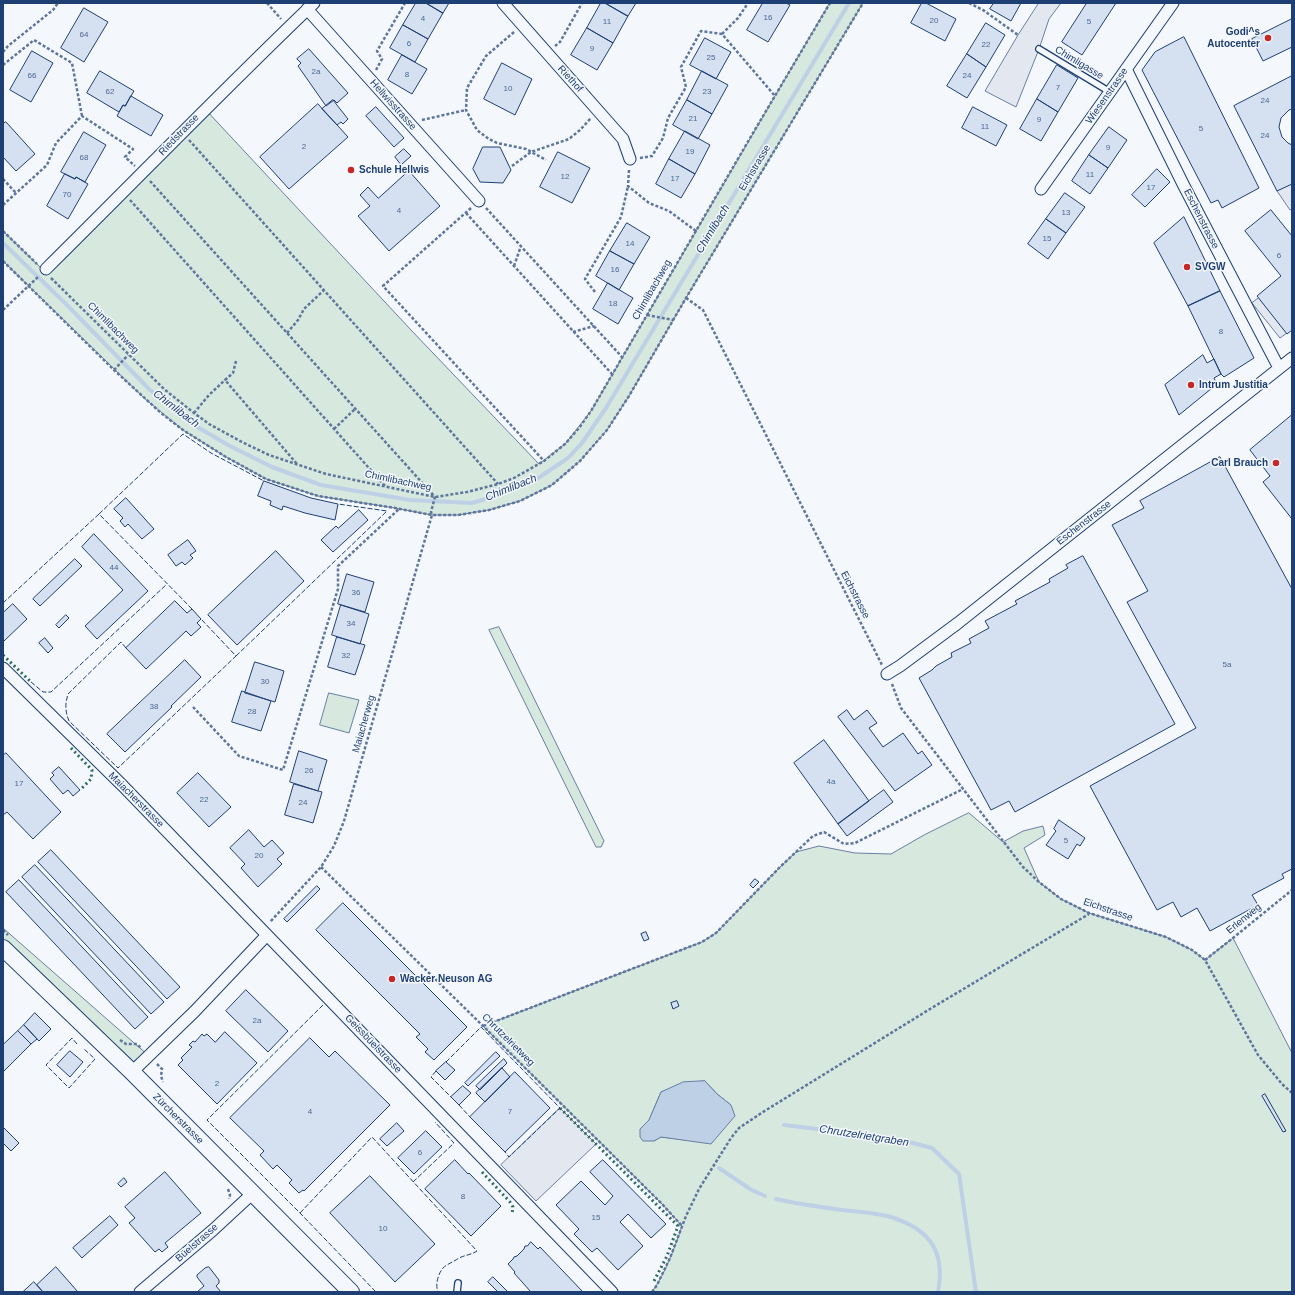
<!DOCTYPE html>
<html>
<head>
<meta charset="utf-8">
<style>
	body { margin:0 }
	#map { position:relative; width:1295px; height:1295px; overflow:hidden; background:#f4f7fb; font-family:Arial,sans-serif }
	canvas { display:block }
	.frame { position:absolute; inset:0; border:4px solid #1d3f73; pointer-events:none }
</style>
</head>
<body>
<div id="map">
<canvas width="1295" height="1295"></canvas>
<div class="frame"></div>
</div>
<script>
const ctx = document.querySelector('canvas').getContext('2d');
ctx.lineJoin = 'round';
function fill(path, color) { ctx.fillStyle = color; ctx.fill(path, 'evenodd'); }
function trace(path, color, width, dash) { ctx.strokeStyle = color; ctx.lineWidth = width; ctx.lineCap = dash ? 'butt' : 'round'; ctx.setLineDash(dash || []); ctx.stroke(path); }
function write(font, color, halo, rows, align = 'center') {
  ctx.font = font + ' Arial,sans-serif'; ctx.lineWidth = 3; ctx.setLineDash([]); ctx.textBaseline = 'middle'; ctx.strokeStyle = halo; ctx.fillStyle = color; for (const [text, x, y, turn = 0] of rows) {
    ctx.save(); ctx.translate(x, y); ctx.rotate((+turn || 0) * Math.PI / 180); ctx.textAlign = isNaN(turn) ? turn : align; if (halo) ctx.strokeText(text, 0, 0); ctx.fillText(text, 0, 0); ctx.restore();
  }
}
const green = new Path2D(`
	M830,3H863L686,298L629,396L607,430L580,461L552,485L520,501L489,510L458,515H432L395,508L318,496L266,479L226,457L183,430L144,398L3,261V231L44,271L205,109L411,330L539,464L565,444L591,411L775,96Z
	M499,627L604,841L601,847H596L489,630Z
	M329,693L359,700L349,733L320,725Z
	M969,813L1003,842L1023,831L1043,826L1045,835L1024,848L1039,882L1061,899L1089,913L1166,937L1192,950L1205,960L1233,938L1292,1053V1292H652C666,1272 674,1249 682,1226L662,1204L483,1026L702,942L716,933L780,867L796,852L819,846L855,853L891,854L924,835ZM705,1081L717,1094L731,1105L686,1140L661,1137L654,1141L640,1129L649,1120L661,1092Z
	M3,928L149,1056L132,1072L3,948Z`);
const parking = new Path2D(`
	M1039,3H1061L1049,19L1039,49L1016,107L985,91L1018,35Z
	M1292,184V209L1290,210L1277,191Z
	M1259,298L1287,333L1280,338L1252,303Z
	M560,1108L596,1144L536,1201L501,1165Z`);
const water = new Path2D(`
	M705,1081L717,1094L731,1105L735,1116L711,1144L661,1137L654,1141H643L640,1137V1129L649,1120L661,1092L683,1082Z`);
const stream = new Path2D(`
	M3,243L66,304L149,389L189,422L228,445L272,467L321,485L410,500L472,503L499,495L517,488L534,481L553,468L568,458L582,443L606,408L849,3
	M784,1125L884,1137L909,1142L932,1148L959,1174L976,1292
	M719,1168L750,1189L765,1196
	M776,1199C798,1204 820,1207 842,1210C858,1212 875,1212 891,1217C929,1229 946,1251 938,1292`);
const building = new Path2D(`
	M416,3H426L443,13L428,39L403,25Z
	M426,3H449L443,13Z
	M601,3H605L628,16L613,43L587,28Z
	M605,3H636L628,16Z
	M763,3H786L790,5L768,42L747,30Z
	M922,3H926L956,19L945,41L911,23Z
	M994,3H1021L1011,21L990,9Z
	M1087,3H1116L1082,55L1062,42Z
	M84,8L108,22L84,62L61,48Z
	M1292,19V47L1263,61L1252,39Z
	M986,23L1005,35L986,67L967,54Z
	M403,25L428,39L415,62L390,48Z
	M587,28L613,43L597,70L571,55Z
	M1184,37L1259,188L1222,208L1218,200L1211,203L1142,70L1155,52Z
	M705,38L731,52L716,79L690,65Z
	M309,49L348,93L337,103L334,100L326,106L298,66L301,63L297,59Z
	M32,51L53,63L31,102L10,90Z
	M967,54L986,67L967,98L947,86Z
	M402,55L427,69L412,94L388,80Z
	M502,63L532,79L515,115L484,99Z
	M1057,65L1078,78L1058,112L1037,99Z
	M100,71L134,91L125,106L123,105L119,112L87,93Z
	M702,71L728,85L712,114L687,100Z
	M1292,76V109L1289,110L1281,118L1279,127L1282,137L1288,143L1292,145V184L1277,191L1234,106Z
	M131,96L163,115L151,136L117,116L123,105L125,106Z
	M1037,99L1058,112L1041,141L1020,129Z
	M333,100L348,119L343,124L341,122L337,125L322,109Z
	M687,100L712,114L698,139L673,125Z
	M318,104L348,137L289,189L260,157Z
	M376,107L404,138L394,147L366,116Z
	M973,107L1007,125L996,146L962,128Z
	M6,122L35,154L16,171L3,157V124Z
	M1109,127L1127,140L1108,168L1089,155Z
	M685,131L710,145L695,174L669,159Z
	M84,132L106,145L85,182L76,177L75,179L61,172Z
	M483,147H500L511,170L503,183L480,182L473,169Z
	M404,149L411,156L401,165L395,157Z
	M558,152L590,168L572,203L540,187Z
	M1089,155L1108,168L1090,194L1072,181Z
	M669,159L695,174L681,198L656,184Z
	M1157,169L1170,182L1145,207L1132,195Z
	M409,171L440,206L389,251L358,216L370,206L360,195L368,187L378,198Z
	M65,174L75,179L76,177L88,184L68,219L47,206Z
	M1065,193L1085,207L1066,233L1046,219Z
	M1271,210L1292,236V330L1287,334L1257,296L1281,276L1245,231Z
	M1184,217L1220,291L1188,306L1154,243Z
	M1046,219L1066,233L1048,259L1028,244Z
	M627,223L650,237L634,264L610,251Z
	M610,251L634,264L619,290L596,276Z
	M608,283L633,298L618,324L593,309Z
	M1220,291L1254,358L1224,377L1221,374L1188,306Z
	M1203,355L1207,363L1214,359L1221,374L1214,378L1217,384L1179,415L1165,385Z
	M1292,415V519L1263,482L1270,476L1250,450Z
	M1220,457L1292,589V869L1282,874L1284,878L1252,895L1258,905L1210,931L1197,908L1181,917L1173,902L1157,910L1090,786L1196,728L1127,602L1148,591L1112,525L1144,508L1140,501Z
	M264,481L311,498L338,504L335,520L305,513L283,506L282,510L270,505L271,501L258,496Z
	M126,498L154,529L142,539L128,524L125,527L120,521L123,518L114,509Z
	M359,510L368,520L333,552L321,540L336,526L338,528Z
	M94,534L148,591L97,639L85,626L123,590L82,547Z
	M188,540L196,551L190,555L193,558L185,565L182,562L176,566L168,555Z
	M276,551L304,581L237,645L208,615Z
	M1083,556L1175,724L1015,812L1009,801L991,810L919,678L932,670L936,666L952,657L951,653L971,643L969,639L989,628L985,621L1017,604L1015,601L1050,582L1049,579L1068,568L1066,565Z
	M75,559L82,566L40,606L33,599Z
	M347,574L374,582L365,612L338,604Z
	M175,601L187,613L192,609L201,619L197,623L201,627L191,636L186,631L146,669L126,648Z
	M13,604L27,619L4,641L3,639V613Z
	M341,605L369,614L360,644L332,635Z
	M66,615L69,618L59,628L56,625Z
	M337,637L365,645L355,675L328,667Z
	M45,638L53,648L48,653L39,643Z
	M185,660L201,677L171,706L172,707L125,752L107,734Z
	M255,662L284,671L275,702L245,693Z
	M242,691L271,701L261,731L232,722Z
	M847,710L854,720L867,710L877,723L869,728L883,747L903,733L918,754L922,751L932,765L895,791L838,717Z
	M824,740L869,801L838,824L794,763Z
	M299,751L327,760L318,791L290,782Z
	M6,753L61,812L33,839L7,812L3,815V756Z
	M59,767L80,790L73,796L68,790L63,794L50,779L54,775L52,773Z
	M198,773L231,807L209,827L177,793Z
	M294,784L322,792L313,823L285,815Z
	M884,790L893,802L847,836L838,824Z
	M1059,820L1085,838L1080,846L1077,844L1068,859L1046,845L1056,831L1054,829Z
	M249,830L264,847L272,840L284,853L277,859L282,864L258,887L241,868L245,864L230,848Z
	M51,850L180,987L167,999L38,862Z
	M35,865L164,1002L151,1014L22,877Z
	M755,879L759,882L753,888L750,885Z
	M19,880L148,1017L135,1029L6,892Z
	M317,886L320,889L287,922L284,919Z
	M343,903L467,1027L434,1060L425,1052L428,1049L416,1037L420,1034L316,930Z
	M646,932L649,939L644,941L641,934Z
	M246,990L288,1031L268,1052L226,1011Z
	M677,1001L679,1006L673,1009L671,1003Z
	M35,1013L51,1029L39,1041L24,1025Z
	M24,1025L37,1039L31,1044L18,1031Z
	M18,1031L31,1044L3,1072V1045Z
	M225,1032L257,1063L217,1104L178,1065L183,1060L181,1058L192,1047L189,1045L193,1041L195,1042L202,1034L204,1036L207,1034L215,1042Z
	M310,1038L329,1057L335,1051L390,1105L304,1191L303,1190L299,1193L289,1183L292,1180L277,1165L273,1169L260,1155L264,1151L230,1118Z
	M70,1051L83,1062L70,1077L57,1065Z
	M496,1052L500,1056L468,1086L465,1083Z
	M504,1059L507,1063L480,1090L476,1086Z
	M446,1062L455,1070L445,1080L436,1071Z
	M502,1068L510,1077L485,1102L476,1093Z
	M515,1072L550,1108L505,1152L470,1117Z
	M463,1086L471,1093L459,1105L451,1097Z
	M1265,1094L1286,1131L1283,1132L1262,1096Z
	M397,1123L404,1131L387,1146L380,1139Z
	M3,1127L19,1143L11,1151L3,1143Z
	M426,1131L442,1147L414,1174L398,1158Z
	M455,1160L468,1174L469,1173L501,1206L471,1236L425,1189Z
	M603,1160L666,1224L651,1238L628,1214L620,1222L643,1246L618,1270L597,1248L592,1252L574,1234L579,1229L556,1205L581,1181L605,1205L613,1196L590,1172Z
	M165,1172L201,1213L165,1243L168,1247L162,1252L159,1249L155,1252L129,1223L135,1218L125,1207Z
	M370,1176L435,1244L395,1282L330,1213Z
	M124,1178L127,1182L121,1187L118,1184Z
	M110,1216L118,1225L82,1258L73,1248Z
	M531,1242L538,1249L540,1247L583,1292H531L514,1273L515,1272L508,1264L513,1259L514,1257L517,1256L524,1249L525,1246H527Z
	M56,1267L78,1292H43L37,1285Z
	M209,1267L219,1280V1283L216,1286L221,1292H197L204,1286L197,1277V1275L205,1268Z
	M493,1277L508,1292H498L488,1282Z
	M34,1282L42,1291L40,1292H23Z`);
const path = new Path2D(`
	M267,3L281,19
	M969,3L983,10L1018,35
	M514,32L486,56L467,88L466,110L477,130L489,139L497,143L526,149L546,160
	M722,34L738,18L748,3
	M555,46L560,42L582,3
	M3,52L8,46L53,10L58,3
	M3,65L34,40L72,63L82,116
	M376,70L382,59L377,51L405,3
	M422,120L466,110
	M189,140L498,484
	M640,158L652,156L663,138L668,118L686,87L681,67L701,31L722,34L775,96
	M512,166L531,152L569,139L580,130L591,118
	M629,170L628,186L649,203L669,211L696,231
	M3,179L16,193
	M150,181L435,497L431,512L432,515L344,821L334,846L321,867L270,922
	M130,200L385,486
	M3,205L47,165L56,143L82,116L133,149L125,157L135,166
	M471,208L383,286L544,461
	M486,208L622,357
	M466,213L612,374
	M3,231L37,264
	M3,261L114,370L161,413L183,430L226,457L266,479L318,496L395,508L432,515H458L489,510L520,501L552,485L580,461L607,430L629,396L686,298L863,3
	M514,266L521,246
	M51,278L164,389L194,413L209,424L242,442L269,455L326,474L435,497L467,492L498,484L514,478L544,461L565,444L579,428L591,411L753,133L830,3
	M595,292L585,279L621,217L628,186
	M686,298L703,310L882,665
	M3,310L39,276
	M647,315L673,320
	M573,332L594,326
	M287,333L298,320L304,309L324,290
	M236,361L233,373L225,380L297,464
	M114,370L128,355
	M194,413L209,395L225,380
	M334,429L355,409
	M892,684L901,708L1023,867L1039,882L1061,899L1089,913L1166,937L1192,950L1205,960L1258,1055L1282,1084L1292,1093
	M193,707L239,756L283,770L338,589V566L399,509
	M321,867L483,1026L662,1204L682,1226
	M3,930L8,935
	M1205,960L1233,938L1292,890
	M3,1004H4
	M483,1026L702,942L716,933L780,867L813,836L824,832L844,844L855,843L963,789
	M120,1040L126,1044H137L142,1049
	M157,1064L162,1069L161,1076L163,1082
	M228,1189L230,1195L229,1199
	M652,1292L657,1285L670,1258L686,1216L699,1189L731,1138L739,1128L763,1112L930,1009L1089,914`);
const service = new Path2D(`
	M1039,49L1110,92
	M457,1292L458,1283`);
const minor = new Path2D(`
	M503,3L623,139L630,159
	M307,9L479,201
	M1126,69L1184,186L1279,368
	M1041,189L1173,3
	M46,269C135,181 223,90 314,3
	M3,668L123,786L612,1292
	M887,674L900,666L958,623L1292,358
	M132,1072L195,1011L267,935
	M140,1292L213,1230L253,1193`);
const secondary = new Path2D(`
	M3,948L132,1072L351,1292`);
const hedge = new Path2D(`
	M3,655L31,682
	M71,748L92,770L91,779L80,790
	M560,1108L678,1226L667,1256L654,1281
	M482,1172L510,1202L513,1207L512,1214`);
const fence = new Path2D(`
	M3,603L99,514
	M192,609L99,514L183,434L211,453L264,481
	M126,648L121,642L68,694C65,704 65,711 69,721L118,768L236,656L201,619
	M236,656L387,511L338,504
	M31,682L43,692H51L167,584
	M323,1005L207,1120L300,1213L376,1292
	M77,1044L72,1038L46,1065L69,1088L95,1059L84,1049
	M446,1062L481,1027L560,1108L509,1157L505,1152
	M436,1071L431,1077L451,1097
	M459,1105L470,1117
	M413,1182L454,1143L435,1122
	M300,1213L372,1137L477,1251C471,1255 465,1255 459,1258C455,1261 447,1264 443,1268C438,1274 435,1285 438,1292`);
const markers = [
	[1268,38,4,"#c62828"],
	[351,170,4,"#c62828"],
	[1187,267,4,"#c62828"],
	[1191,385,4,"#c62828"],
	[1276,463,4,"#c62828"],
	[392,979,4,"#c62828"]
];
const numberNames = [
	["16",768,18],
	["4",423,19],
	["20",934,21],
	["11",607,22],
	["5",1089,22],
	["64",84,35],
	["6",409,44],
	["22",986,45],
	["9",592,49],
	["25",711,58],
	["2a",316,72],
	["8",407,75],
	["66",32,76],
	["24",967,76],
	["7",1058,88],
	["10",508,89],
	["62",110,92],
	["23",707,92],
	["24",1265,101],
	["21",693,119],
	["9",1039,120],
	["11",985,127],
	["5",1201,129],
	["24",1265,136],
	["2",304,147],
	["9",1108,148],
	["19",690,152],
	["68",84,158],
	["11",1090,175],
	["12",565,177],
	["17",675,179],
	["17",1151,188],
	["70",67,195],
	["4",399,211],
	["13",1066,213],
	["15",1047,239],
	["14",630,244],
	["6",1279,256],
	["16",615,270],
	["18",613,304],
	["8",1221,332],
	["44",114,568],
	["36",356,593],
	["34",351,624],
	["32",346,656],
	["5a",1227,665],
	["30",265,682],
	["38",154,707],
	["28",252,712],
	["26",309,771],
	["4a",831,782],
	["17",19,784],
	["22",204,800],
	["24",303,803],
	["5",1066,841],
	["20",259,856],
	["2a",257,1021],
	["2",217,1084],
	["4",310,1112],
	["7",510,1112],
	["6",420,1153],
	["8",463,1197],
	["15",596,1218],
	["10",383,1229]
];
const poiNames = [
	["Godi^s",1260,32,"right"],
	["Autocenter",1260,44,"right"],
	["Schule Hellwis",359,170],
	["SVGW",1195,267],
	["Intrum Justitia",1199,385],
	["Carl Brauch",1268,463,"right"],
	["Wacker Neuson AG",400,979]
];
const streetNames = [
	["Chimligasse",1079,63,31],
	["Riethof",570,79,48],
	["Wiesenstrasse",1107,96,-55],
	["Hellwisstrasse",393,105,48],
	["Riedstrasse",179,135,-46],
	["Eichstrasse",755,168,-59],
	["Eschenstrasse",1201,219,63],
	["Chimlibachweg",652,290,-60],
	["Chimlibachweg",113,328,45],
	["Chimlibachweg",398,481,12],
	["Eschenstrasse",1084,523,-38],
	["Eichstrasse",855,595,63],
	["Maiacherweg",364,724,-74],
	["Maiacherstrasse",136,800,45],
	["Eichstrasse",1108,910,19],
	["Erlenweg",1244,919,-39],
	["Chrutzelrietweg",508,1040,45],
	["Geissbüelstrasse",373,1044,46],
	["Zürcherstrasse",178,1119,45],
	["Büelstrasse",197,1243,-41]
];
const waterNames = [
	["Chimlibach",713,229,-59],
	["Chimlibach",176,409,37],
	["Chimlibach",511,488,-22],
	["Chrutzelrietgraben",864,1136,9]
];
fill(green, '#d7e8df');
trace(green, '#687fa3', 1);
fill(parking, '#e3e8f0');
trace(parking, '#687fa3', 1);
fill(water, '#bed0e5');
trace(water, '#687fa3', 1);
trace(stream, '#bed0e5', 4);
fill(building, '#d5e0f0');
trace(building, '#1d3f73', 1);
trace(service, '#1d3f73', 8);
trace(minor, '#1d3f73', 13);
trace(secondary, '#1d3f73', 18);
trace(path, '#5e769c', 2.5, [3, 2]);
trace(service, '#f4f7fb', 5.5);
trace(minor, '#f4f7fb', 11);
trace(secondary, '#f4f7fb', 16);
trace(hedge, '#2c6c60', 3, [2, 3]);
trace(fence, '#1d3f73', 1, [5, 2]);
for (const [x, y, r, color] of markers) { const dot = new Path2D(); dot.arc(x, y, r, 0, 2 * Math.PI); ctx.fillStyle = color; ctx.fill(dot); trace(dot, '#f4f7fb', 1.5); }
write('8px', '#4b6792', null, numberNames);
write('bold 10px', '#1d3f73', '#f4f7fb', poiNames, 'left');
write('10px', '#1d3f73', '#f4f7fb', streetNames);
write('italic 11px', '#1d3f73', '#f4f7fb', waterNames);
</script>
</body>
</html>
